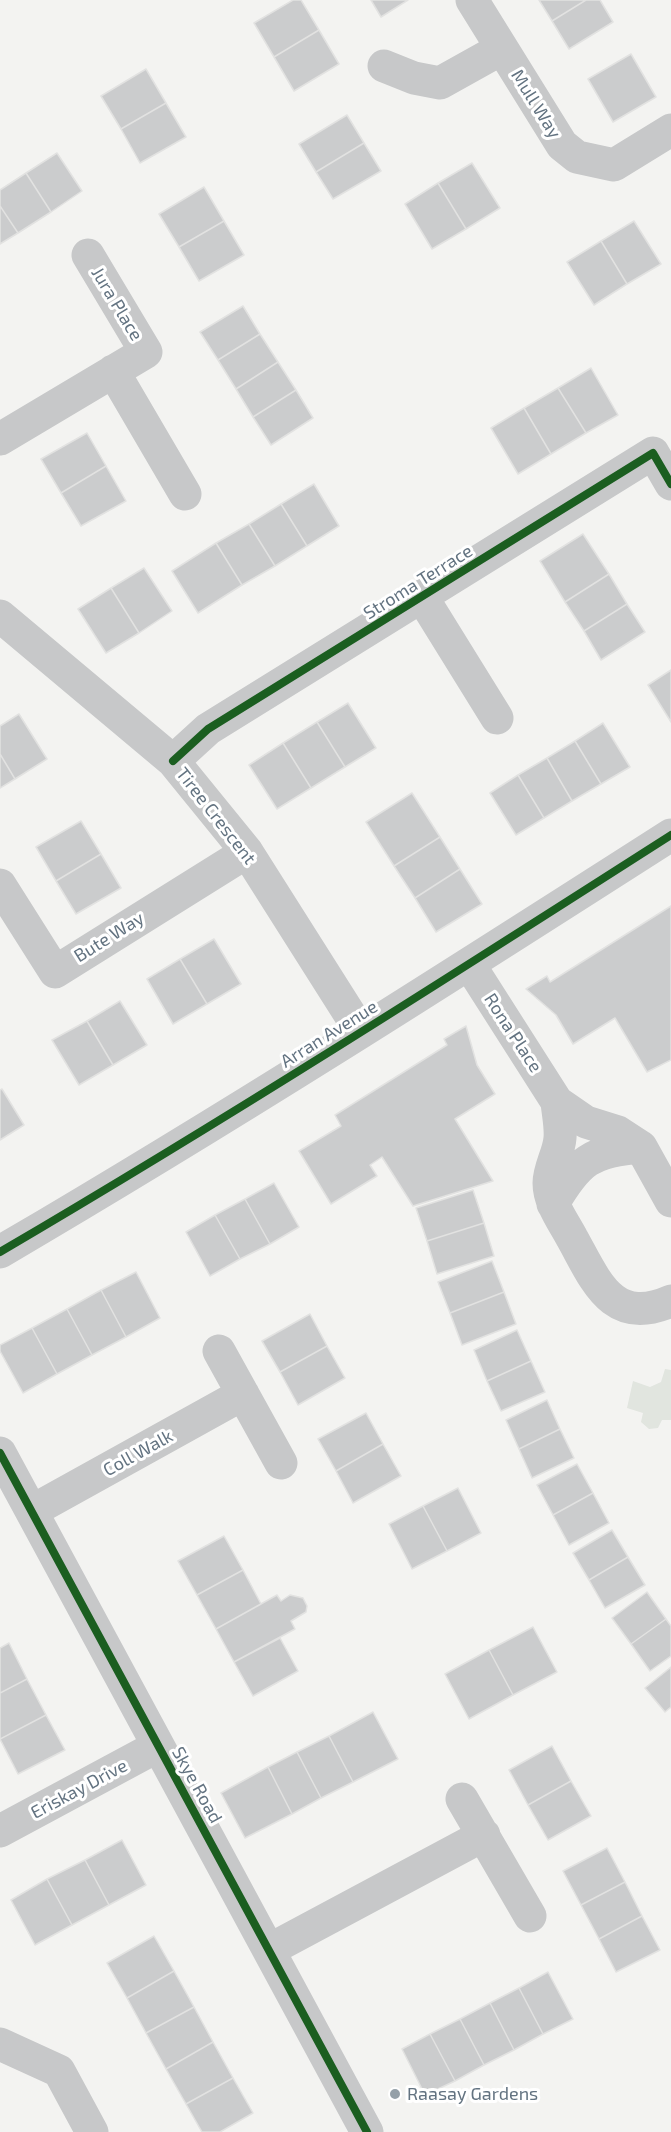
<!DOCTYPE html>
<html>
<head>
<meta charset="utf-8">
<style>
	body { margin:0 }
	canvas { display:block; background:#f3f3f1 }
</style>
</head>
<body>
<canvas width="671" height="2132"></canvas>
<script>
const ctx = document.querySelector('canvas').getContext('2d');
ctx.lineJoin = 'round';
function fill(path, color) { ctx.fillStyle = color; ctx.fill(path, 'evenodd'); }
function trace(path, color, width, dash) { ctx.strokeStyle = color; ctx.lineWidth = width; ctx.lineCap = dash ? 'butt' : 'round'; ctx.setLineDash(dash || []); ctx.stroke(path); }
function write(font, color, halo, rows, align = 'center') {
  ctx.font = font + ' "Exo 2",sans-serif'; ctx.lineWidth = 6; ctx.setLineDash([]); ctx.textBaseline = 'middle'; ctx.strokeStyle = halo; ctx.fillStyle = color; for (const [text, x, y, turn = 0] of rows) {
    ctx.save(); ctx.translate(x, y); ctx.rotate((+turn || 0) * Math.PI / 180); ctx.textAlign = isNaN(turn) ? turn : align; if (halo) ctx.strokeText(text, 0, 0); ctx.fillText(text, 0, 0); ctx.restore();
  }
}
const green = new Path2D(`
	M665,1369L671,1370V1420H662L658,1428L649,1429L641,1422L643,1413L627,1408L633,1381L650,1387L661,1382Z`);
const building = new Path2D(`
	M293,0H301L319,30L274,57L254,23Z
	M371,0H408L381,17Z
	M539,0H586L552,21Z
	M586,0H600L613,22L569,49L552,21Z
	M319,30L339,64L294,91L274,57Z
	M631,54L656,97L613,122L588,79Z
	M146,69L166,103L121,129L101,96Z
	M166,103L186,137L140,163L121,129Z
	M347,115L364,143L316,172L299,144Z
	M364,143L381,171L333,199L316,172Z
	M57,153L82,191L51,212L26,173Z
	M472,163L500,208L466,229L438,183Z
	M26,173L51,212L18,233L0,206V190Z
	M438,183L466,229L432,249L405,204Z
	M204,187L224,221L179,247L159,214Z
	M0,206L18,233L0,244Z
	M224,221L244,255L199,281L179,247Z
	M634,221L661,264L627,284L601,241Z
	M601,241L627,284L594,305L567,262Z
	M243,306L260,334L218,360L200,332Z
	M260,334L278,362L236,389L218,360Z
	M278,362L296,390L253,417L236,389Z
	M591,368L618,415L586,433L558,388Z
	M558,388L586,433L551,454L524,408Z
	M296,390L313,418L271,445L253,417Z
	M524,408L551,454L518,474L491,428Z
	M87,433L106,466L61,493L41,459Z
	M106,466L126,501L81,526L61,493Z
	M314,484L339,526L307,546L281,504Z
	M281,504L307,546L275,566L249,524Z
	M249,524L275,566L242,585L216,543Z
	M583,534L609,574L565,602L540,561Z
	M216,543L242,585L198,613L172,571Z
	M144,568L172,611L139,633L111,588Z
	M609,574L627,604L584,631L565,602Z
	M111,588L139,633L106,653L78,609Z
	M627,604L645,632L601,660L584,631Z
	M671,670V722L648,685Z
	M348,703L376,748L345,767L317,722Z
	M19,714L47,759L15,779L0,754V726Z
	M317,722L345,767L311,788L283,743Z
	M603,723L630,767L601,784L575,741Z
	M575,741L601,784L572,801L547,758Z
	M283,743L311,788L277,809L249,765Z
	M0,754L15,779L0,788Z
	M547,758L572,801L544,818L518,775Z
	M518,775L544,818L516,835L490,793Z
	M412,793L440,837L394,866L366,822Z
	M81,821L101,854L56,881L36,847Z
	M440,837L460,869L415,898L394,866Z
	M101,854L121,888L76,914L56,881Z
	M460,869L482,904L436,932L415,898Z
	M671,906V1060L647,1072L615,1018L573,1044L556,1015L526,989L547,976L550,982Z
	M214,939L241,984L207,1004L180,959Z
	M180,959L207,1004L173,1024L147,979Z
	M120,1001L147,1045L113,1065L87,1021Z
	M87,1021L113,1065L79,1085L52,1040Z
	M466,1026L477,1065L495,1094L455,1119L493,1181L413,1206L382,1157L370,1165L377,1176L331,1204L299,1151L341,1126L335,1115L447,1045L444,1039Z
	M2,1089L24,1125L0,1140V1090Z
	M274,1183L299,1227L270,1244L245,1199Z
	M473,1190L484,1223L427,1241L416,1208Z
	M245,1199L270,1244L240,1259L215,1215Z
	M215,1215L240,1259L210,1276L186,1232Z
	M484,1223L494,1256L437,1274L427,1241Z
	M492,1261L504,1292L450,1313L438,1282Z
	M136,1272L160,1318L126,1337L101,1290Z
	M101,1290L126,1337L92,1355L67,1309Z
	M504,1292L516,1324L462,1345L450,1313Z
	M67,1309L92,1355L57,1374L32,1328Z
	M310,1314L327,1346L280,1372L262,1341Z
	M32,1328L57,1374L23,1393L0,1351V1345Z
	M517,1330L531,1361L487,1381L474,1350Z
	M327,1346L345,1378L298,1405L280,1372Z
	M531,1361L545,1392L501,1411L487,1381Z
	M547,1400L560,1429L519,1449L506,1420Z
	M366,1413L383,1444L336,1471L318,1439Z
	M560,1429L574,1458L532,1478L519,1449Z
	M383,1444L401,1476L353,1503L336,1471Z
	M577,1464L593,1493L553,1515L537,1485Z
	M458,1488L481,1533L447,1551L423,1506Z
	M593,1493L609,1523L569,1545L553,1515Z
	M423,1506L447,1551L412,1569L389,1524Z
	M612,1530L628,1557L589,1580L573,1553Z
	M224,1536L243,1570L197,1595L178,1561Z
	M628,1557L645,1585L605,1608L589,1580Z
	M243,1570L261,1604L216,1629L197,1595Z
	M647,1592L666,1619L631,1644L612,1618Z
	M277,1595L281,1601L290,1595L303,1598L307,1606L306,1612L291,1621L295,1629L234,1662L216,1629Z
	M666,1619L671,1626V1656L650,1671L631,1644Z
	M533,1627L557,1672L513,1695L489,1650Z
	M280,1638L298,1671L253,1696L234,1662Z
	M9,1643L27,1679L0,1693V1648Z
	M489,1650L513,1695L469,1719L445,1674Z
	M671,1667V1707L665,1712L645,1688Z
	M27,1679L46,1715L0,1739V1693Z
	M373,1712L398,1759L353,1782L329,1736Z
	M46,1715L65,1750L18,1774L0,1739Z
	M329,1736L353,1782L321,1798L297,1752Z
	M552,1746L571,1781L528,1805L509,1770Z
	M297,1752L321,1798L292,1814L268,1767Z
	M268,1767L292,1814L245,1838L221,1793Z
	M571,1781L591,1816L548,1840L528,1805Z
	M122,1840L146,1885L109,1905L85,1860Z
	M607,1848L625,1882L581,1905L563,1871Z
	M85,1860L109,1905L72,1925L47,1879Z
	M47,1879L72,1925L35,1945L11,1900Z
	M625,1882L642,1916L599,1939L581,1905Z
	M642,1916L660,1950L616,1972L599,1939Z
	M154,1936L174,1971L127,1998L107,1963Z
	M174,1971L194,2007L146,2033L127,1998Z
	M548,1972L573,2019L543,2034L519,1988Z
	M519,1988L543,2034L514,2050L490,2003Z
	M490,2003L514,2050L484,2065L460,2019Z
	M194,2007L213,2042L166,2069L146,2033Z
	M460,2019L484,2065L455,2081L430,2034Z
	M430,2034L455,2081L425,2095L402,2049Z
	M213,2042L233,2078L186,2104L166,2069Z
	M233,2078L253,2113L220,2132H202L186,2104Z`);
const minor = new Path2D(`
	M472,0L562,145L577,157L614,165L671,130
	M384,66L414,78L440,83L501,49
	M113,371L185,494
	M0,439L146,352L88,255
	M422,597L497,718
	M0,616L173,761L247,852L361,1032
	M173,761L208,729L653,453L671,484
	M0,885L55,972L247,852
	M469,964L557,1102L586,1122L618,1132L641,1147L671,1201
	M557,1102C558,1113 561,1127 560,1138C559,1153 549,1168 549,1183C549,1203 563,1221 572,1238C596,1281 612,1327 671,1301
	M553,1204C578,1161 591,1151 641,1147
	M0,1252C227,1119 449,977 671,835
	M219,1351L281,1463
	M0,1453L367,2132
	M32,1511L243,1394
	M462,1799L530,1916
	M0,1831L158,1746
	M271,1949L484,1835
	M0,2044L59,2071L92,2132`);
const cycleway = new Path2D(`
	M173,761L208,729L653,453L671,484
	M0,1252C227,1119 449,977 671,835
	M0,1453L367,2132`);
const markers = [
	[395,2094,6,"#95a0a8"]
];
const streetNames = [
	["Mull Way",536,104,58],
	["Jura Place",117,304,59],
	["Stroma Terrace",418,582,-32],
	["Tiree Crescent",216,816,52],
	["Bute Way",109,937,-32],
	["Rona Place",513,1033,57],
	["Arran Avenue",329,1034,-32],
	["Coll Walk",138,1453,-29],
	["Skye Road",197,1785,61],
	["Eriskay Drive",79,1789,-28]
];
const poiNames = [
	["Raasay Gardens",407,2094]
];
fill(green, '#e1e5df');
fill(building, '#cbcccd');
trace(building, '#e2e2e1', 1.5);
trace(minor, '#c7c8c9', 33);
trace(cycleway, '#1b5e20', 8);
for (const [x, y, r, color] of markers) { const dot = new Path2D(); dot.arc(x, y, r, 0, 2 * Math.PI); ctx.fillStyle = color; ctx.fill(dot); trace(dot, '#fff', 2); }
write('18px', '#637381', '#fff', streetNames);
write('18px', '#637381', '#fff', poiNames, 'left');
</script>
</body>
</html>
